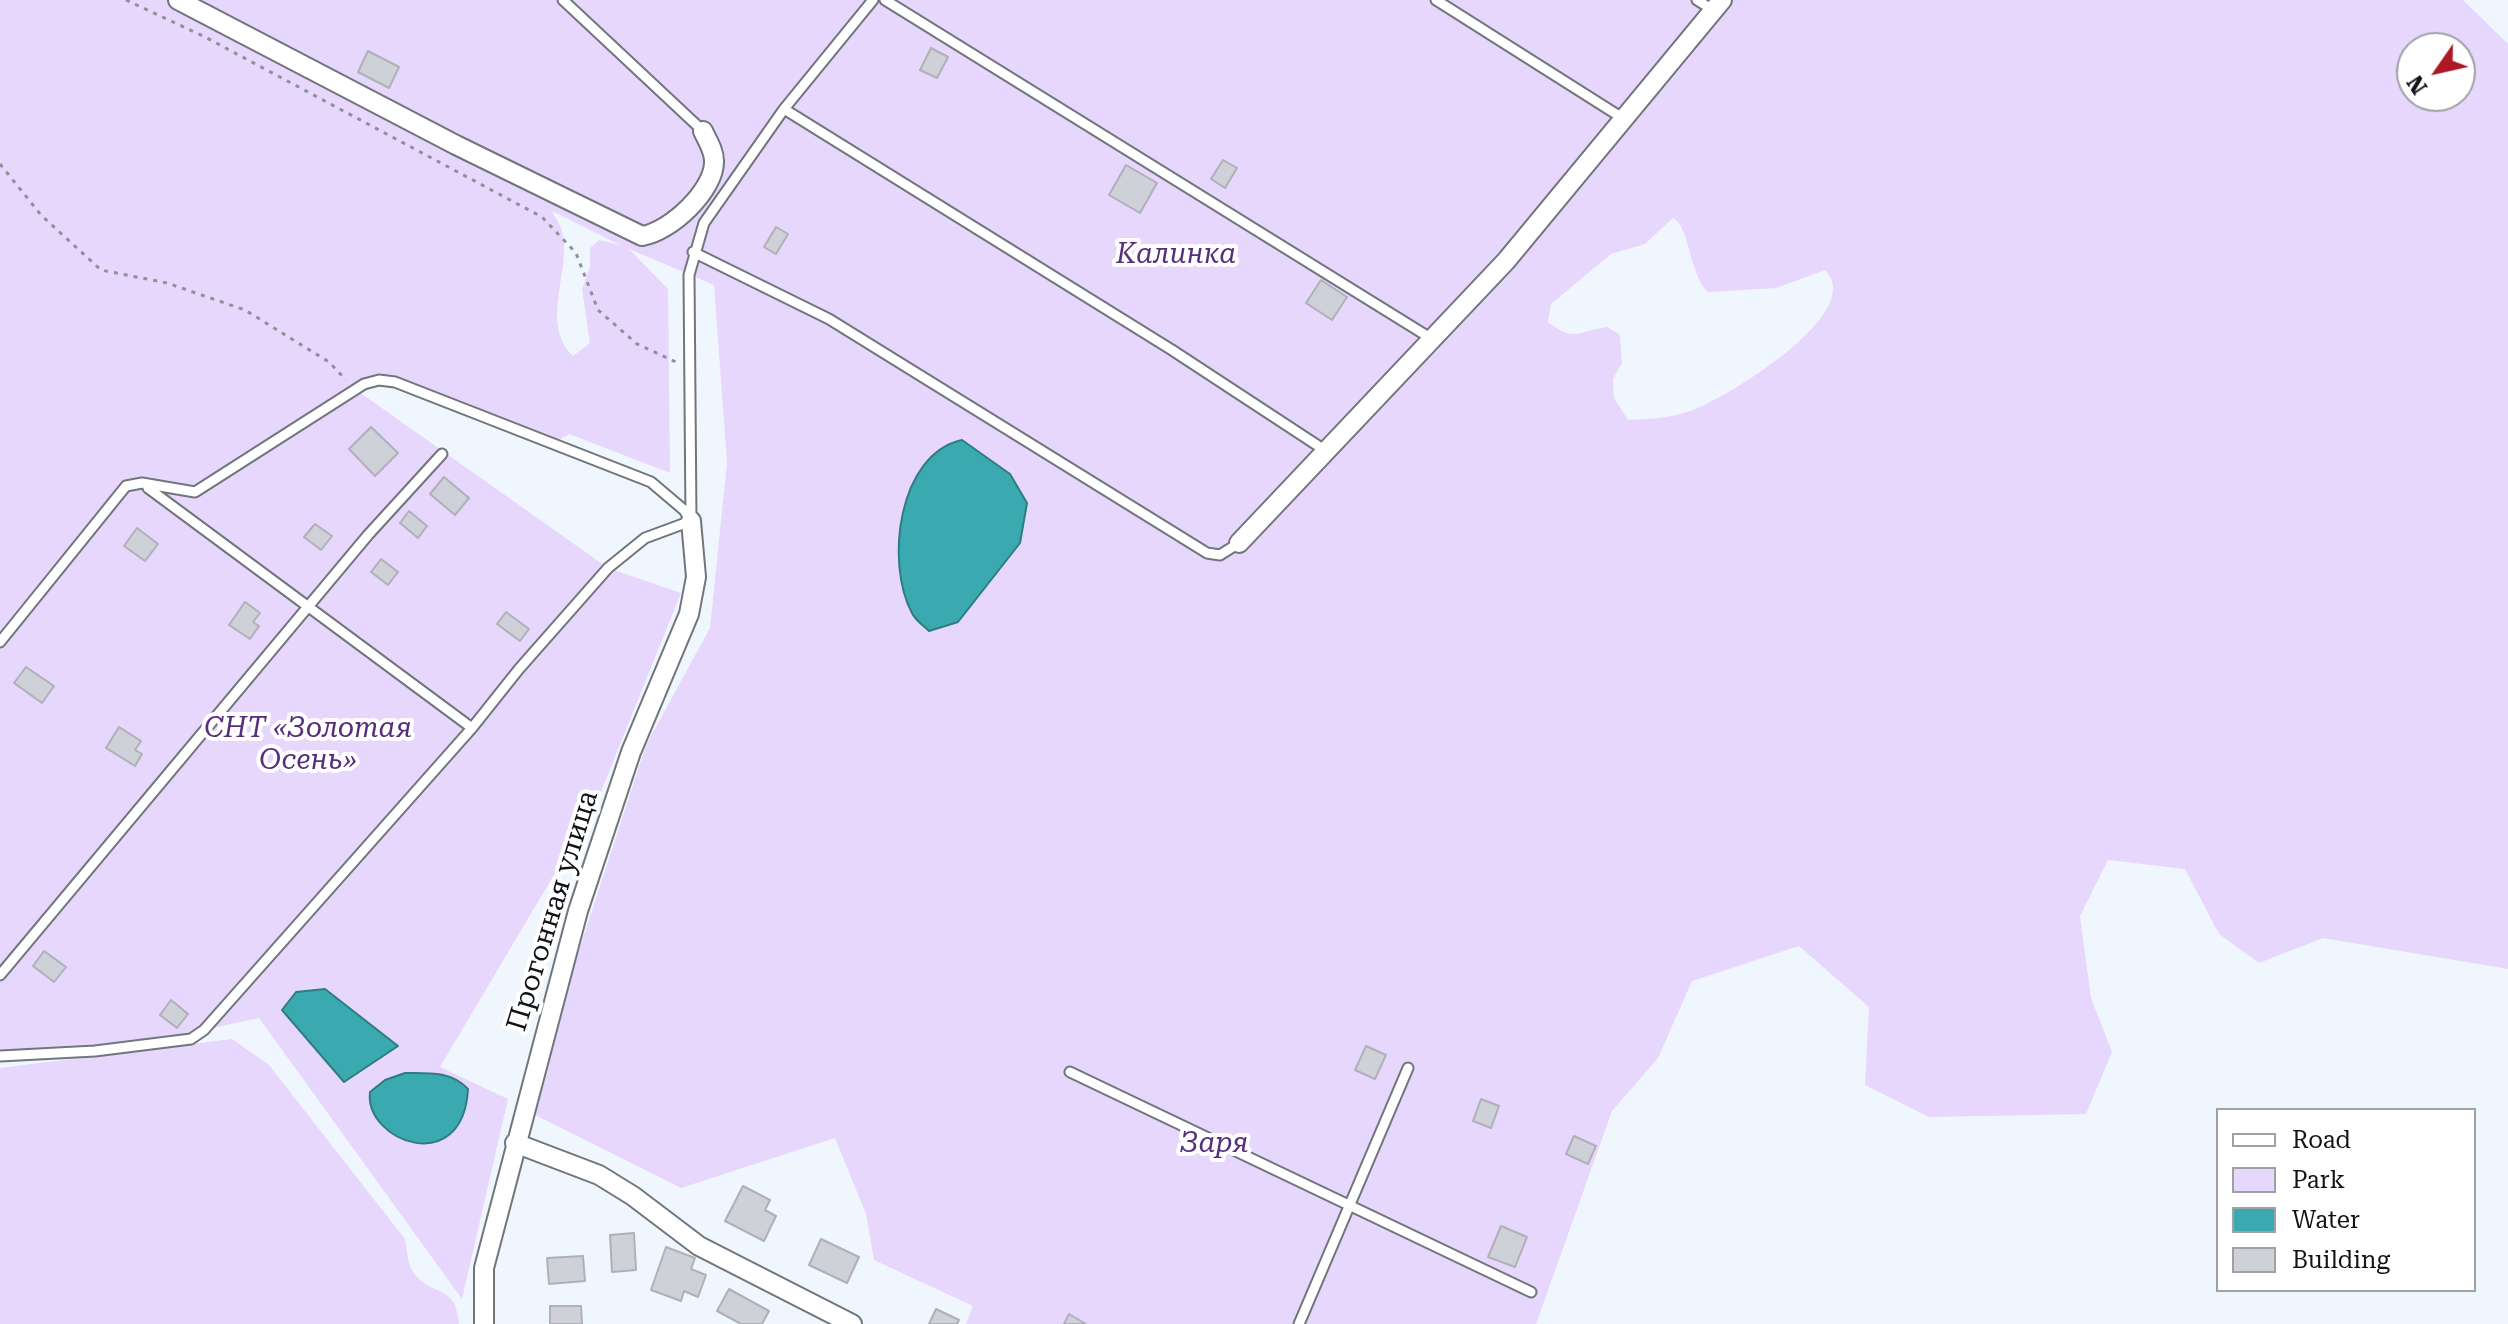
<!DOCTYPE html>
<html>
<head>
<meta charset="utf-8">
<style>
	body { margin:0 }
	#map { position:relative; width:2508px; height:1324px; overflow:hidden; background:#f0f6fd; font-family:"Roboto Serif",serif }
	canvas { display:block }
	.legend { position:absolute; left:2216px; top:1108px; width:260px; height:184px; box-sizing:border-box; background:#fff; border:2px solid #a0a1a2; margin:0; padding:10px 14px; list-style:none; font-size:24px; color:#111316 }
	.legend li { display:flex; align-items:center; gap:16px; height:40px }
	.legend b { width:40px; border:2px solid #a0a1a2 }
	.north { position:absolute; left:2396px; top:32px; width:80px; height:80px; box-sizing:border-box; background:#fff; border:2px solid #a0a1a2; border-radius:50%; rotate:236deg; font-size:22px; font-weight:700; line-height:32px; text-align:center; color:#111316 }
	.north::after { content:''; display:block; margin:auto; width:28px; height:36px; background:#ac1824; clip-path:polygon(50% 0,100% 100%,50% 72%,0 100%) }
</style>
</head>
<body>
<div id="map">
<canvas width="2508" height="1324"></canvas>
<ul class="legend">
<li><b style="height:10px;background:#fff"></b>Road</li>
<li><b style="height:22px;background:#e8d7fd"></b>Park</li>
<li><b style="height:22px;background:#3baab0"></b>Water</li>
<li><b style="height:22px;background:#cfd1d9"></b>Building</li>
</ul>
<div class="north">N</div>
</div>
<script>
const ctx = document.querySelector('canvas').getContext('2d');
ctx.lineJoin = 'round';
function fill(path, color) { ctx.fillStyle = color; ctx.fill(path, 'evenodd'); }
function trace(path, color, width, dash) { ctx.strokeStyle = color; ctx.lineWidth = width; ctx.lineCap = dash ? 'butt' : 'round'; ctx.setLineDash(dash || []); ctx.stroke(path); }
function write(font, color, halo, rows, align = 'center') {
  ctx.font = font + ' "Roboto Serif",serif'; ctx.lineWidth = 8; ctx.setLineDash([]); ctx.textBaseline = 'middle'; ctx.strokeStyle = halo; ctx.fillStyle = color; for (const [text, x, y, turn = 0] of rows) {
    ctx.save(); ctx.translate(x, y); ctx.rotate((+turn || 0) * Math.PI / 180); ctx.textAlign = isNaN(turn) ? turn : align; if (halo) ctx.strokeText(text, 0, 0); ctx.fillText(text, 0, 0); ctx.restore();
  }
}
const green = new Path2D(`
	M0,0H2463L2508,44V969L2323,938L2259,963L2219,934L2185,869L2108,860L2080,916L2091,998L2112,1052L2086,1114L1929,1117L1865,1085L1869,1007L1799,946L1692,981L1658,1058L1612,1111L1536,1324H966L973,1306L874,1260L866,1214L835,1138L681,1188L533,1114L570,978L646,745L710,628L727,463L714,285L629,249L668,289L670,473L569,434L552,444L379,380L355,389L608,568L681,593L596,804L440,1067L508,1099L462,1299L259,1018L204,1030L191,1039L0,1056ZM2412,48H2460V96H2412ZM552,211L620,245L599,240L590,248V267L582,289L590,343L573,356C538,322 574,269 561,228C559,222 554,216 552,211ZM1673,218C1690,226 1688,272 1708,292L1776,288L1825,270C1867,312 1731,394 1700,407C1676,418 1654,419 1628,420L1614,398L1613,379L1622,363L1620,335L1607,327C1577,331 1576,343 1548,322L1551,304L1611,254L1645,244Z
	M232,1039L269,1065L405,1239C407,1248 407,1262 412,1270C430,1299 456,1281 459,1324H0V1068Z`);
const water = new Path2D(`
	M962,440L1010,474L1027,503L1020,543L958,622L929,631C924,626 915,620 912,613C885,563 898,454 962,440Z
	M325,989L398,1046L344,1082L282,1010L296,992Z
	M405,1073C429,1073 451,1071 468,1089C463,1179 364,1141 370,1092L385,1080Z`);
const building = new Path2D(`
	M931,48L948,57L937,78L920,70Z
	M368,51L399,67L389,88L358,72Z
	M1223,160L1237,168L1225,188L1211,179Z
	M1126,165L1157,183L1140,213L1109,195Z
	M776,227L788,234L776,254L764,247Z
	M1321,280L1347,297L1332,320L1306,303Z
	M371,427L398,453L375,476L349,449Z
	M444,477L469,498L455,515L430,494Z
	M409,511L427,526L418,538L400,523Z
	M315,524L332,536L321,550L304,537Z
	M137,528L158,544L145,561L124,546Z
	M381,559L398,572L388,585L371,572Z
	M245,602L260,613L253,622L259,626L250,639L229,625Z
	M506,612L529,629L520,641L497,624Z
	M26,667L54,686L42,703L14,683Z
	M119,727L141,741L135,750L142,754L135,766L106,748Z
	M44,951L66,967L54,982L33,966Z
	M171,1000L188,1014L177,1028L160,1015Z
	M1366,1046L1386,1055L1375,1079L1355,1070Z
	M1481,1099L1499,1106L1491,1128L1473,1121Z
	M1574,1136L1596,1146L1588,1164L1566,1154Z
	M743,1186L770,1200L765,1210L776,1216L764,1241L725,1221Z
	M1501,1226L1527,1237L1515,1267L1488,1257Z
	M634,1233L636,1270L612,1272L610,1235Z
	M821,1239L859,1257L847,1283L809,1265Z
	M666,1247L695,1258L691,1269L706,1275L698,1297L684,1291L681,1301L651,1290Z
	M583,1256L585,1281L549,1284L547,1258Z
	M729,1289L769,1311L762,1324H741L717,1311Z
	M550,1306H581L582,1324H550Z
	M936,1309L959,1320L957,1324H929Z
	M1069,1314L1086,1324H1064Z`);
const path = new Path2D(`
	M126,0L205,37L542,217L576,253L598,310L637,344L676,362
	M0,164L41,215L101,270L167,283L245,310L329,362L346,380`);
const service = new Path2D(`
	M563,0L703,131
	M885,0L1432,339
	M1436,0L1624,119
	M1697,0L1713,10
	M784,109L1172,350L1326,451
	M693,252L829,319L1207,553L1220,555L1239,543
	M148,488L472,728
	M691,521L689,275L704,223L784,109L873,0
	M0,642L126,486L142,483L195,492L364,384L379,380L395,382L651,482L684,510L691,521
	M0,975L368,535L442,454
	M0,1056L95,1051L191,1039L204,1030L472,728L519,669L608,568L645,538L691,521
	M1070,1072L1531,1292
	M1299,1324L1408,1068`);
const minor = new Path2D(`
	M178,0L456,145L642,236C670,232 715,190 714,161C714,150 707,140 703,131
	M1239,543L1506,261L1722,0
	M515,1143L599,1175L633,1196L699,1246L852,1324
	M484,1324V1268L578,911L631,752L689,614L696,577L691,521`);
const parkNames = [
	["Калинка",1176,255],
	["СНТ «Золотая",308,729],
	["Осень»",308,761],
	["Заря",1214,1144]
];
const streetNames = [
	["Прогонная улица",553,911,-73]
];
fill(green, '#e8d7fd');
fill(water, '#3baab0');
trace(water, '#2e7d82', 2);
fill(building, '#cfd1d9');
trace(building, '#afb0b8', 2);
trace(service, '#70767c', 13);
trace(minor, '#70767c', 22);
trace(path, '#8d9297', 3, [4, 6]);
trace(service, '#fff', 9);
trace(minor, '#fff', 18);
write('italic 28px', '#562e7b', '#fff', parkNames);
write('28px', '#111316', '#fff', streetNames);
</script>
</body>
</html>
